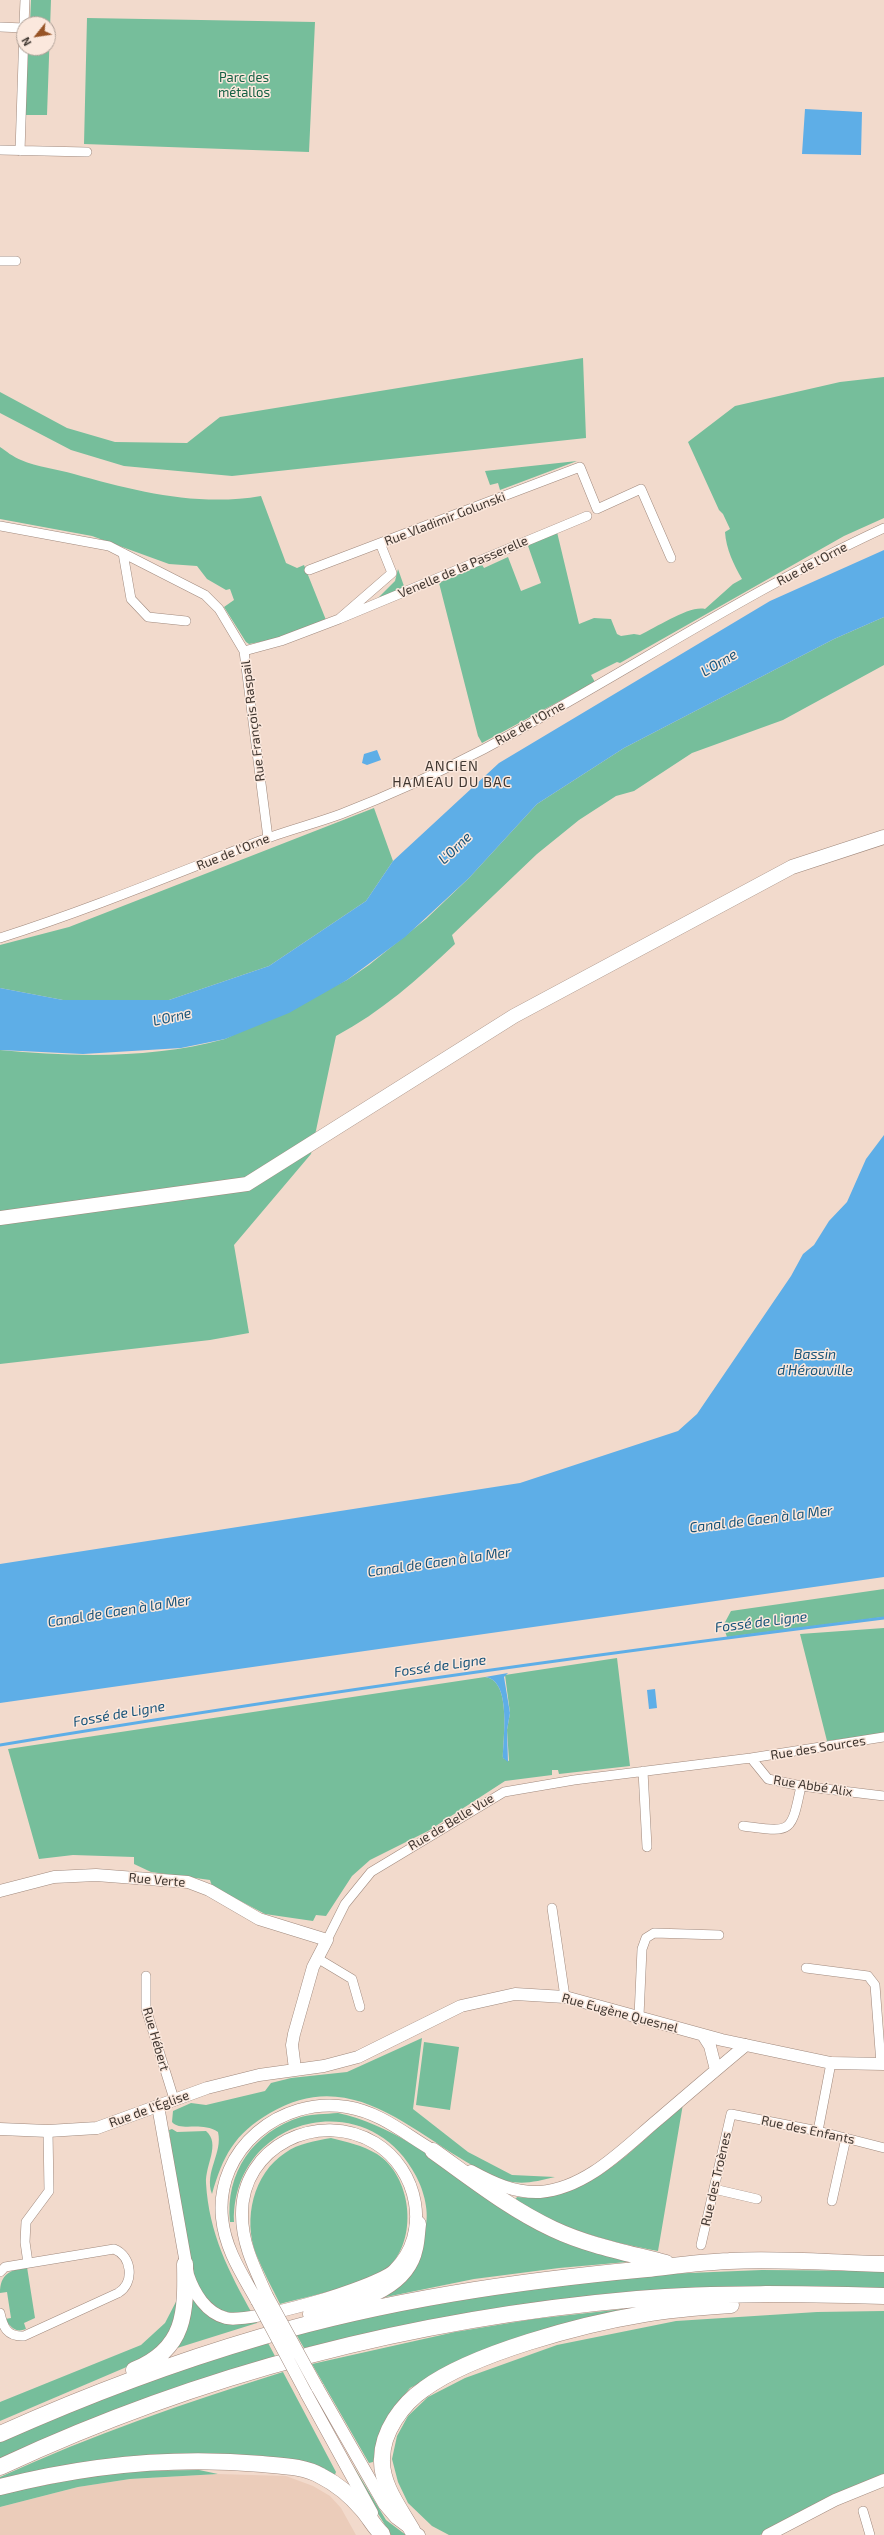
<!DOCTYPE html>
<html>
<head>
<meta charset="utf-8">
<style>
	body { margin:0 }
	#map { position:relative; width:884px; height:2535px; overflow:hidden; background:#f2dacc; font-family:"Exo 2",sans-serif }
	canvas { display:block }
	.north { position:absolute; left:16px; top:16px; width:40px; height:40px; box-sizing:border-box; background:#fbe8dd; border:1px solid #b0a198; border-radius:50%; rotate:240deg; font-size:11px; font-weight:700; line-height:16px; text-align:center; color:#403731 }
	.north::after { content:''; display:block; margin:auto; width:14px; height:18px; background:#975325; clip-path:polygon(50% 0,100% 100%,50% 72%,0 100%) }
</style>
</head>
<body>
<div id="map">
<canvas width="884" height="2535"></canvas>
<div class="north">N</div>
</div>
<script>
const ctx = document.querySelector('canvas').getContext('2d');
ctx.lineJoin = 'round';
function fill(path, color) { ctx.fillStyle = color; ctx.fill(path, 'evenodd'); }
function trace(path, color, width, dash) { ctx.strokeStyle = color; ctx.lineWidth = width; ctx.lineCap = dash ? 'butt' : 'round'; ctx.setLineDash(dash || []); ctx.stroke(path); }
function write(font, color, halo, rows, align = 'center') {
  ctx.font = font + ' "Exo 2",sans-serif'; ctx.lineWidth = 3; ctx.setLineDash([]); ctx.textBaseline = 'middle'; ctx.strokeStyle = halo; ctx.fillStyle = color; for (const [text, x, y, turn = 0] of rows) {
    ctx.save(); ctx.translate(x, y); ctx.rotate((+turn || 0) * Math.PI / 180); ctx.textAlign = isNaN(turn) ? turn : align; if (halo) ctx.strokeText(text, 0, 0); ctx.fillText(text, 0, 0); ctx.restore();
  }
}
const built = new Path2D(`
	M218,2474L286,2476L313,2486L330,2496L341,2508L356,2535H0V2507L78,2487L130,2479Z`);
const green = new Path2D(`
	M31,0H51L47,115H25L28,48H48V24H30Z
	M87,18L315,22L309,152L84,144Z
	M583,358L586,438L232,476L124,466L71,450L0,413V392L67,428L115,442L187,443L220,417Z
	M884,377V518L844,536L620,663L617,662L591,675L595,682L482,743L478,736L439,583L481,563L484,568L508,557L521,591L541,583L527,543L557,532L579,624L594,618L611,619L617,634L621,636L634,634L640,635C657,627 690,605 705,609L733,584L742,579C734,565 726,549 725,532L730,529L723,514L719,510L688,442L735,406L840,382Z
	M0,447C6,451 13,457 21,460C37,467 57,469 74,474C134,491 198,507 261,496L286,563L297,568L304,565L326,620L281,638L249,644L246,642L224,607L234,600L230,589L226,590L207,579L197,566L169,564L92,536L0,519Z
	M577,461L500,490L498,483L490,485L485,471Z
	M398,569L405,589L378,598L395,581Z
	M884,617V665L783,720L692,753L634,791L616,796L579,820L537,854L452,935L455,944C418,979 381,1012 336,1036L311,1154L234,1245L249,1333L210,1340L0,1364V1050C74,1057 152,1059 225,1039L347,980L369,965L426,919L469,878L537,804L624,748L834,639Z
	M374,808L393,861L366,901L269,966L169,1000H63L0,988V945L69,927Z
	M884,1589V1617L727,1637L723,1626L731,1611Z
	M884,1628V1733L827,1741L800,1634Z
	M617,1658L630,1766L559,1774L558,1770H552V1775L505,1781L428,1831L370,1860L352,1876L326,1916L316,1915L313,1921L265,1914L212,1886L210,1880L151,1872L134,1864V1857L73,1855L39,1859L8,1749L485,1677C512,1680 503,1738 503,1758L509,1761L507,1730L510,1713L505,1675Z
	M422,2038L413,2109L468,2152L512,2175L555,2177C538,2181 524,2185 507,2181C490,2177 475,2167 460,2158C400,2121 344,2069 270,2113C234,2134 223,2156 212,2194C204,2172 223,2153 218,2132C201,2121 181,2132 172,2122L173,2111L191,2103L206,2105L265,2091L271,2083L291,2078L347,2072Z
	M424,2042L459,2047L450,2110L416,2105Z
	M683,2104L658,2251C608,2242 558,2228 515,2200L517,2197C587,2205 635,2147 683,2104Z
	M338,2113C388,2124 434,2157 475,2187C485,2195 493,2204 503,2210C541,2235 585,2245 627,2258V2262L559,2268L474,2279L376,2299C388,2281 401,2264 413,2247C417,2242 424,2235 425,2229C430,2213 424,2191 416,2176C368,2083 232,2116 234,2222H230C225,2173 253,2132 301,2117C312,2114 325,2114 338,2113Z
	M172,2129L177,2132L206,2131C221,2144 205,2165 206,2183C209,2234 229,2272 253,2315C244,2315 227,2318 220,2314C181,2293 175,2171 169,2130Z
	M331,2138C347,2142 362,2145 377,2154C411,2176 418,2235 391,2265C373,2283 306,2297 280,2304C272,2288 263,2271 256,2254C243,2219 253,2174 285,2153C299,2143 315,2141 331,2138Z
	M27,2267L35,2318L24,2323L26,2329C16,2333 11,2328 5,2319L11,2318L7,2292L0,2293C0,2274 10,2270 27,2267Z
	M762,2270L884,2271V2289L754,2288L347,2339L304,2348L296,2334L421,2304L641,2275Z
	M189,2293L199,2304L256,2320L257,2323L174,2349Z
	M180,2294L176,2326L150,2357L0,2421V2402L141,2345L165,2323Z
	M623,2309V2313L448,2368L410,2388L395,2406L379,2434L373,2462L369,2463L312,2364L455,2332L534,2319Z
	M884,2311V2474L820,2502L760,2535H449L432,2526L408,2503L398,2482L392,2459L397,2436L408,2416L428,2397L465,2378L557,2345L676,2321L817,2312Z
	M267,2341L276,2358L0,2460V2441L18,2433L171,2372Z
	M283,2372L336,2472L334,2477L289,2460L0,2481V2477C92,2435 187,2402 283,2372Z
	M354,2467L386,2520L406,2535H391L351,2469Z
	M199,2470L218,2474L130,2479L78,2487L0,2507V2494L116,2471Z`);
const water = new Path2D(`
	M805,109L862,112L861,155L802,154Z
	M884,550V617L834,639L624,748L537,804L469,878L405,937L347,980L289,1013L225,1039L181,1048L83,1054L0,1050V988L63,1000H169L269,966L366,901L393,861L499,763L770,601Z
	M377,750L381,760L367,765L362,763L364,754Z
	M884,1135V1577L0,1703V1564L520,1483L678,1431L697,1414L791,1276L803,1254L814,1245L829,1221L847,1202L866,1159Z
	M508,1673L504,1677L510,1713L507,1730L508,1762L503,1758C503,1738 512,1680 485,1677Z
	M655,1689L657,1708L649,1709L647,1690Z`);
const stream = new Path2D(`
	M0,1745C294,1696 588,1655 884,1618`);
const street = new Path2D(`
	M24,24L25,0
	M0,27L24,28
	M0,150L87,152
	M20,151L24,30
	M0,261H16
	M0,526L109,546L205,595L219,609L244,651L268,838
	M123,553L131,599L148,617L186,621
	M309,570L580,467L597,509L641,489L671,558
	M339,619L587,516
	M244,651L281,641L339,619L392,573L380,543
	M0,938C88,910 172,875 257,842C285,831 314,824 341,814C390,795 438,773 484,749C619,677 745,592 884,528
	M751,1758L768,1779L801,1786L884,1796
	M643,1771L647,1847
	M743,1826C791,1832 791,1835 801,1786
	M552,1908L565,1997
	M327,1940L345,1904L371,1872L504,1792L574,1780L751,1758L884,1737
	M317,1958L352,1979L360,2007
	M806,1968L868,1976L875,1985L881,2064
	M146,1976V2009L174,2099
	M639,2016L642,1949L646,1938L654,1933L719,1935
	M818,2131L831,2063
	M714,2189L757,2199
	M832,2201L846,2138
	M701,2245L731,2114L818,2131L884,2148
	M28,2263L25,2242L26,2222L49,2191L48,2131
	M0,2272L5,2267L114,2249C132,2256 135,2283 118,2293L24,2336C7,2337 3,2327 0,2313
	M863,2511L870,2535`);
const secondary = new Path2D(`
	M0,1891L54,1877L96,1875L188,1882L209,1890L259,1919L327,1940L313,1967L294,2034L292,2045L295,2069
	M703,2035L710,2046L716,2070
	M158,2106L188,2275C194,2293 206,2313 226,2318C250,2324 376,2287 394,2270C432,2233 418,2169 375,2143C319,2109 241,2146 242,2215C242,2244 255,2269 267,2296
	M0,2129L48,2131L97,2128L207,2088L259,2075L324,2066L358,2057L461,2006L515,1994L565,1997L722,2040L831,2063L884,2064
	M471,2171C493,2183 514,2193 540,2192C588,2188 625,2147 660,2118C688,2094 717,2069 746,2045
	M257,2301C242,2274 225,2249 222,2218C215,2149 281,2096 347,2107C384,2113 409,2138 441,2155
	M317,2387L384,2504L396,2518L419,2535
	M306,2393L372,2513
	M768,2535L835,2500L884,2480`);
const primary = new Path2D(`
	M0,1218L247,1184L514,1016L792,867L884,837`);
const highway = new Path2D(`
	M433,2151C471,2178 510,2209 553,2229C589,2246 628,2253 666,2263
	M311,2314C348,2302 406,2293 415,2248C417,2240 417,2231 418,2224
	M134,2370C186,2349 186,2312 185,2264
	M0,2434C85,2396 172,2363 261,2337C387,2300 517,2281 647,2269C674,2266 701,2262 729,2261C780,2258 833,2263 884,2264
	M0,2467C201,2373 417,2318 637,2299C719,2292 802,2294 884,2296
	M0,2487C86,2465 173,2456 262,2464C281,2466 304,2466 321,2476C337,2484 352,2497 363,2510C370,2518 374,2527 382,2534
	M412,2530C400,2509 381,2485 382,2459C382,2432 402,2404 424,2389C473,2353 583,2324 644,2314C673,2309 702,2307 731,2305`);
const secondaryBridge = new Path2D(`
	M267,2296L317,2387
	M257,2301L306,2393`);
const parkNames = [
	["Parc des",244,78],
	["métallos",244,93]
];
const streetNames = [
	["Rue Vladimir Golunski",445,519,-21],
	["Rue de l'Orne",812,564,-28],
	["Venelle de la Passerelle",463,567,-23],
	["Rue François Raspail",253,721,-97],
	["Rue de l'Orne",530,723,-29],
	["Rue de l'Orne",233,852,-22],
	["Rue des Sources",818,1748,-9],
	["Rue Abbé Alix",813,1786,9],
	["Rue de Belle Vue",451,1822,-31],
	["Rue Verte",157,1880,5],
	["Rue Eugène Quesnel",620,2013,15],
	["Rue Hébert",156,2039,74],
	["Rue de l'Église",149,2109,-20],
	["Rue des Enfants",808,2130,12],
	["Rue des Troènes",716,2179,-77]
];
const waterNames = [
	["L'Orne",719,663,-31],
	["L'Orne",455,848,-44],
	["L'Orne",172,1017,-13],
	["Bassin",815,1354],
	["d'Hérouville",815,1370],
	["Canal de Caen à la Mer",761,1519,-7],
	["Canal de Caen à la Mer",439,1562,-8],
	["Canal de Caen à la Mer",119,1611,-9],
	["Fossé de Ligne",761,1622,-7],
	["Fossé de Ligne",440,1666,-8],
	["Fossé de Ligne",119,1714,-10]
];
const neighbourhoodNames = [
	["ANCIEN",452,766],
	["HAMEAU DU BAC",452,782]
];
fill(built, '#ebccba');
fill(green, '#76be9b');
fill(water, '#5eaee7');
trace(stream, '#5eaee7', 3);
trace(street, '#a0897d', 10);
trace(secondary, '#a0897d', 13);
trace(primary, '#a0897d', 15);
trace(highway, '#a0897d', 17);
trace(street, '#fff', 9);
trace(secondary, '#fff', 12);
trace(primary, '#fff', 14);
trace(highway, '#fff', 16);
trace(secondaryBridge, '#a0897d', 13, []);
trace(secondaryBridge, '#fff', 12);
write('13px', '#146043', '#fbe8dd', parkNames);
write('13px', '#403731', '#fbe8dd', streetNames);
write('italic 14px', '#175379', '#fbe8dd', waterNames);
ctx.letterSpacing = '1px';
write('14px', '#403731', '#fbe8dd', neighbourhoodNames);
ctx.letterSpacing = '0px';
</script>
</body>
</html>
